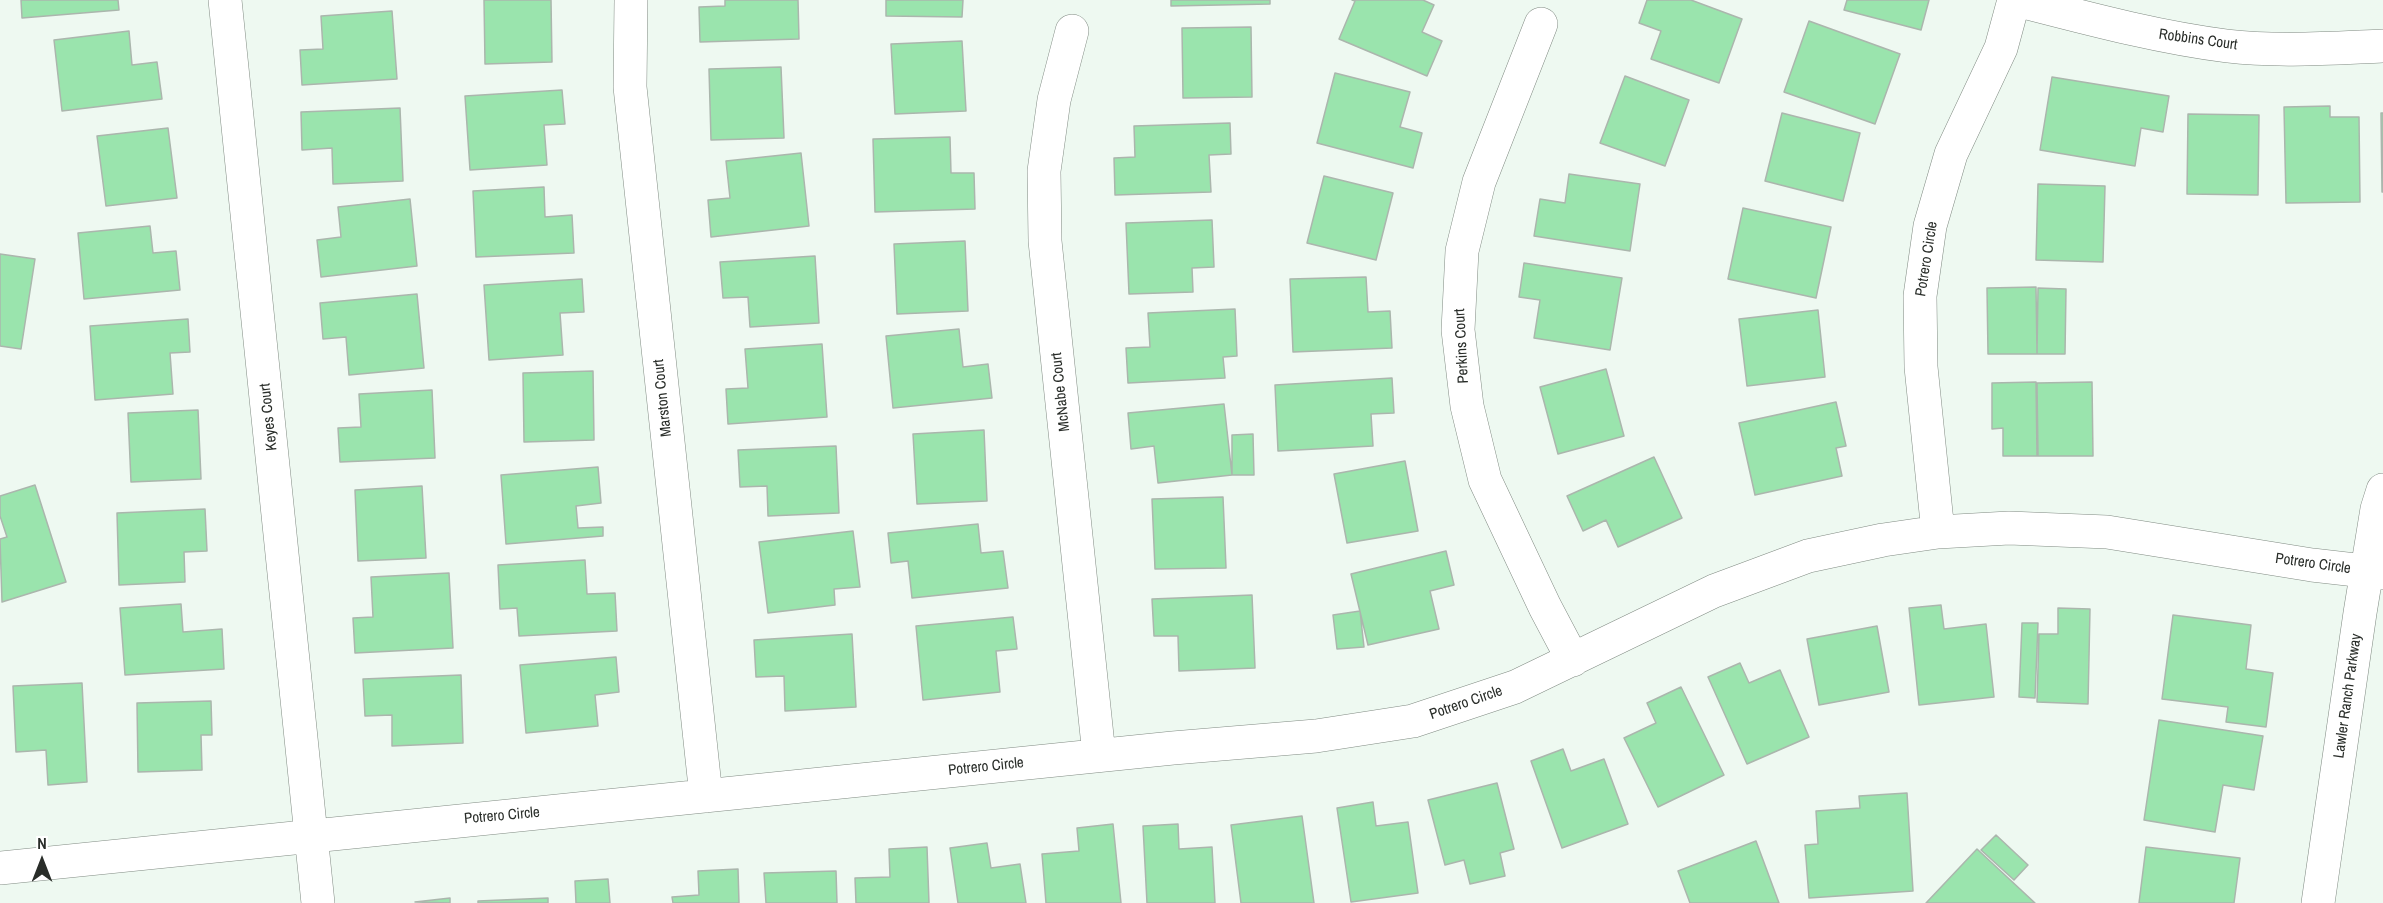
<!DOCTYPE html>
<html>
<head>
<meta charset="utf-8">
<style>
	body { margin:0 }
	#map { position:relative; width:2383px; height:903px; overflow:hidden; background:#eef9f1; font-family:"Archivo Narrow",sans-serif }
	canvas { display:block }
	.north { position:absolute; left:12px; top:831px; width:60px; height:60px; -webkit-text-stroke:4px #fff; paint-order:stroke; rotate:0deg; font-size:16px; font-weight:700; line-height:24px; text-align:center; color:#292d29 }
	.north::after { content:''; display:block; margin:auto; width:21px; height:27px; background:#292d29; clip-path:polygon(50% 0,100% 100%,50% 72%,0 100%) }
</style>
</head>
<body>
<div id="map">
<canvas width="2383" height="903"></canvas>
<div class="north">N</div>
</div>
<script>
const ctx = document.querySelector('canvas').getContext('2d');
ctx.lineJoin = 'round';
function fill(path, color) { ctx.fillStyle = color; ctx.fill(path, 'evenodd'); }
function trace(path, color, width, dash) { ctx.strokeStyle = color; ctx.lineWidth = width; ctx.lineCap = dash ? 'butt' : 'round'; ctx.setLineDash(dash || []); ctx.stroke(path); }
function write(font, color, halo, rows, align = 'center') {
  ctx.font = font + ' "Archivo Narrow",sans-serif'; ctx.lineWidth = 4.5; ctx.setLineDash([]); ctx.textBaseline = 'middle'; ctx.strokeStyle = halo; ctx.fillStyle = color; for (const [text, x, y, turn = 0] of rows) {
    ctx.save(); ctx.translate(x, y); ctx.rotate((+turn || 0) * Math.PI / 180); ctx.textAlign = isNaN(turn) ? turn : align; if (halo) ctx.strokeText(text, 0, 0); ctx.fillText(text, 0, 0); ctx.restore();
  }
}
const building = new Path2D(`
	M21,0H118L119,10L22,18Z
	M484,0H551L552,62L485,64Z
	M725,0H798L799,39L700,42L699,7L725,6Z
	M886,0H963L962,17L886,16Z
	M1171,0H1270V4L1171,6Z
	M1352,0H1423L1434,5L1422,32L1442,41L1427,76L1339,39L1355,1Z
	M1647,0H1691L1742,19L1719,83L1651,59L1661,31L1639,23Z
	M1847,0H1929L1921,30L1844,10Z
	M392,11L397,79L302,85L300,50L323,49L321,16Z
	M1809,21L1900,54L1875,124L1784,92Z
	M1251,27L1252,97L1183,98L1182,28Z
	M129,31L132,65L157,62L162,99L62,111L54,40Z
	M962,41L966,111L895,114L891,44Z
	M781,67L784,138L711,140L709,69Z
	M1335,73L1410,92L1400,127L1422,133L1413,168L1317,143Z
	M1625,76L1689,100L1665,166L1600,143Z
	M2052,77L2169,96L2163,132L2141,128L2135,166L2040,150Z
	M562,90L565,124L544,125L547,165L470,170L465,96Z
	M2330,106V117H2359L2360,202L2286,203L2284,107Z
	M400,108L403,181L333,184L332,148L302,150L301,112Z
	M1782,113L1860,133L1843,201L1765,181Z
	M2381,113H2383V192H2382Z
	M2188,114L2259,115L2258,195L2187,194Z
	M1230,123L1231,154L1209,155L1211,192L1115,195L1114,158L1135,157L1134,126Z
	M168,128L177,198L106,206L97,136Z
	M950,137L951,173H974L975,209L875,212L873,139Z
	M801,153L809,226L711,237L708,200L730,198L726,161Z
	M1569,174L1640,184L1630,251L1534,236L1540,199L1565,203Z
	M1324,176L1393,193L1376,260L1307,243Z
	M2038,184L2105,186L2103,262L2036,260Z
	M544,187L545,217L572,215L574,253L476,257L473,191Z
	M410,199L417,266L321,277L317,240L341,237L338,207Z
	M1743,208L1831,227L1816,298L1728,279Z
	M1212,220L1214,267L1192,268L1193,292L1129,294L1126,223Z
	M150,226L153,253L176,251L180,290L84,299L78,233Z
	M965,241L968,311L897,314L894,244Z
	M0,254L35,259L21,349L0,346Z
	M815,256L819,323L750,327L748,297L723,298L720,262Z
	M1524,263L1622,278L1610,350L1534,338L1540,300L1519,297Z
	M1366,277L1368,312L1390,311L1392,348L1293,352L1290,279Z
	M582,279L584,312L560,313L563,355L489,360L484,285Z
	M2036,287L2037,354H1988L1987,288Z
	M2038,288L2066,289L2065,354H2037Z
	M417,294L424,368L349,375L346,337L323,339L320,303Z
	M1235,309L1237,356L1223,357L1225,378L1128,383L1126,348L1150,347L1148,313Z
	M1818,310L1825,377L1747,386L1739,319Z
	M188,319L190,352L170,353L173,394L95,400L90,326Z
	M959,329L963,367L988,364L992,398L893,408L886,336Z
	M822,344L827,417L728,424L726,389L748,388L745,349Z
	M1606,369L1624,436L1558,454L1540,387Z
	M593,371L594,440L524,442L523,373Z
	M1392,378L1394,413L1371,414L1373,446L1278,451L1275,385Z
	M2036,382L2037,456H2003V428L1992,429V383Z
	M2092,382L2093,456H2038L2037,383Z
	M432,390L435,458L340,462L338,428L361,427L359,394Z
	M1836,402L1846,446L1836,448L1842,476L1755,495L1739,423Z
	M1224,404L1232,475L1158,483L1154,446L1131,449L1128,413Z
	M198,410L201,479L131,482L128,413Z
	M984,430L987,501L917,504L913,434Z
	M1253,434L1254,475H1232V435Z
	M836,446L839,513L768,516L767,486L740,487L738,450Z
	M1654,457L1682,518L1618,547L1606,520L1583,531L1567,496Z
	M1405,461L1418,531L1347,543L1334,474Z
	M598,467L601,503L576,506L578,528L603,527V536L506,544L501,475Z
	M35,485L66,582L2,602L0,539L7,537L0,516V496Z
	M422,486L426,558L358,561L355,490Z
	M1223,497L1226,568L1155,569L1152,499Z
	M205,509L207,551L184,552L185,582L119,585L117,513Z
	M978,524L981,553L1003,551L1008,588L912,598L908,561L891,563L888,533Z
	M853,531L860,587L834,589L835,605L768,613L759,542Z
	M1446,551L1454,585L1430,591L1439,629L1368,645L1351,574Z
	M585,560L587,594L615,593L617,631L519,636L517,608L500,609L498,565Z
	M449,573L453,648L355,653L353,618L373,617L371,577Z
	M1252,595L1255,668L1179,671L1178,636H1154L1152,599Z
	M181,604L183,632L222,629L224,669L125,675L120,608Z
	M1941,605L1944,629L1986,624L1994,697L1919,705L1909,608Z
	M2058,608L2090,609L2088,704L2037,702L2039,634H2058Z
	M1360,611L1364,647L1337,649L1333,615Z
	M2173,615L2251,625L2246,669L2273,673L2266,727L2226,722L2228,707L2162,699Z
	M1013,617L1017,649L996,651L1000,692L923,700L916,626Z
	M2022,623H2038L2035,698L2019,697Z
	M1877,626L1889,692L1819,705L1807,639Z
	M852,634L856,707L785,711L784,676L756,677L754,640Z
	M616,657L619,692L595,695L598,726L526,733L520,665Z
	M1740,663L1749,683L1780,670L1809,737L1747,764L1708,677Z
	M461,675L463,743L392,746V715L365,716L363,679Z
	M82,683L87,782L48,785L46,750L16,752L13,686Z
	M1681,687L1724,775L1658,807L1624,738L1656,723L1647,703Z
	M211,701L212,735H201L202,770L138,772L137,703Z
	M2159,720L2263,736L2254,790L2223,785L2215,832L2144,820Z
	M1563,749L1571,771L1604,759L1628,824L1562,848L1531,761Z
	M1497,783L1514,849L1500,853L1505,876L1470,884L1464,860L1445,865L1428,800Z
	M1907,793L1913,891L1809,898L1805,845L1818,844L1816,811L1860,808L1859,796Z
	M1373,802L1376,826L1408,822L1418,893L1351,902L1337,808Z
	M1302,816L1314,903H1241L1231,825Z
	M1113,824L1121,903H1046L1042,854L1079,851L1077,828Z
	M1178,824L1179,849L1212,847L1215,903H1147L1143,826Z
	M1996,835L2028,865L2014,880L1981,850Z
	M1756,841L1779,903H1690L1678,871Z
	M987,843L991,868L1020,864L1026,903H958L950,848Z
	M927,847L929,903H856L855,878L890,877L889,849Z
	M2146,847L2240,858L2234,903H2139Z
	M1977,849L2035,903H1926Z
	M738,869L739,903H673L672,897L699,895L698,871Z
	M836,871L837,903H766L764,873Z
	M608,879L610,903H576L575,881Z
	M450,898V903L415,902Z
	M548,898V903H478V901Z`);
const minor = new Path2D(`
	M225,0L318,903
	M631,0L630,87L706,796
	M2016,0C2086,18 2156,37 2227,46C2277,52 2333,48 2383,46
	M1541,24L1479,182L1462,251L1458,330L1467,406L1485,480L1545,607L1573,660
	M1072,31L1054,100L1044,171L1045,241L1099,755
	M1938,532L1921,367L1920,296L1930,226L1951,154L2001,48L2014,0
	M0,868L1173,748L1316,736L1413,721L1515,687L1714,591L1808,556L1883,540L1938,532L2009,528L2107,532L2312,565L2383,573`);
const tertiary = new Path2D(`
	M2318,903L2360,613L2377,509L2383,490`);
const streetNames = [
	["Robbins Court",2198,40,8],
	["Potrero Circle",1927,259,-81],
	["Perkins Court",1462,346,-93],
	["McNabe Court",1061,392,-96],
	["Marston Court",663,398,-96],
	["Keyes Court",269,417,-96],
	["Potrero Circle",2313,564,8],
	["Lawler Ranch Parkway",2348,696,-82],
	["Potrero Circle",1466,703,-19],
	["Potrero Circle",986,767,-6],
	["Potrero Circle",502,816,-5]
];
fill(building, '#9ae4ad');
trace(building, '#abb6ad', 1.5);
trace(minor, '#818b83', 34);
trace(tertiary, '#818b83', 34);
trace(minor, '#fff', 33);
trace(tertiary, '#fff', 33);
write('15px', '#292d29', '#fff', streetNames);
</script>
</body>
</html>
